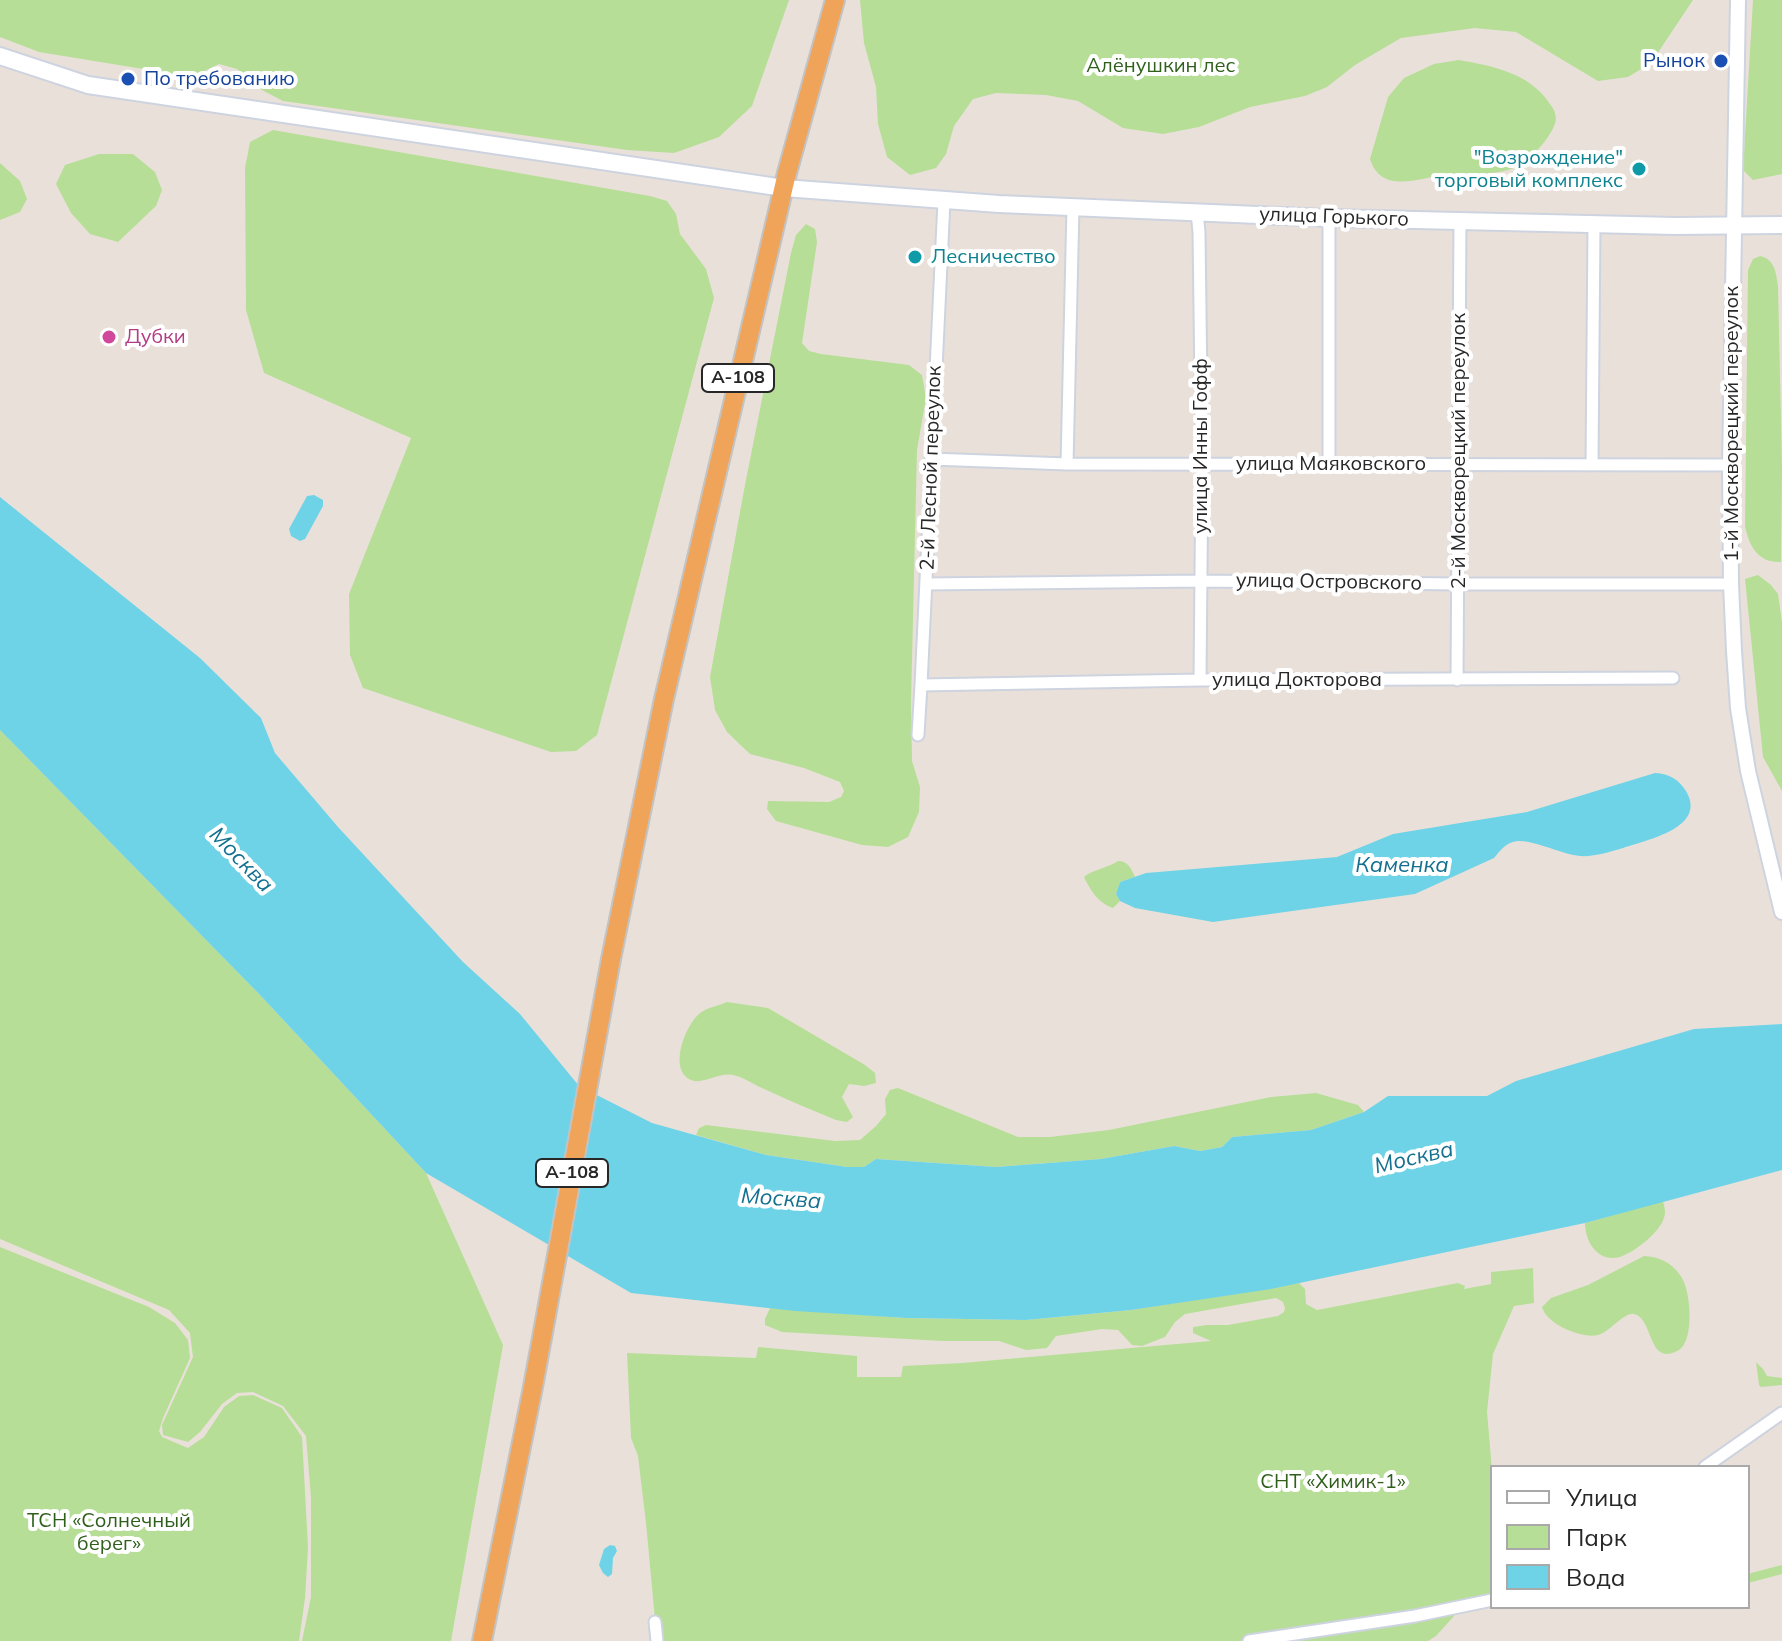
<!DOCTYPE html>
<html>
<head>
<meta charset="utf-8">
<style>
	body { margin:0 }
	#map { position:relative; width:1782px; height:1641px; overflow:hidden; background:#e9e1d9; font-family:Mulish,sans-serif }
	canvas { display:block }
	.legend { position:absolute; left:1490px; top:1465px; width:260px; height:144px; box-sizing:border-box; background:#fff; border:2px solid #a9a9a9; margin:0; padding:10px 14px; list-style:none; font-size:24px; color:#272727 }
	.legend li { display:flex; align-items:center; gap:16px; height:40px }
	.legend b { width:40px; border:2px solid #a9a9a9 }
</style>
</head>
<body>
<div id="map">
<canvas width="1782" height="1641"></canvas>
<ul class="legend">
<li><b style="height:10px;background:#fff"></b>Улица</li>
<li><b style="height:22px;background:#b6de97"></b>Парк</li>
<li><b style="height:22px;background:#6fd3e8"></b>Вода</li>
</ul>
</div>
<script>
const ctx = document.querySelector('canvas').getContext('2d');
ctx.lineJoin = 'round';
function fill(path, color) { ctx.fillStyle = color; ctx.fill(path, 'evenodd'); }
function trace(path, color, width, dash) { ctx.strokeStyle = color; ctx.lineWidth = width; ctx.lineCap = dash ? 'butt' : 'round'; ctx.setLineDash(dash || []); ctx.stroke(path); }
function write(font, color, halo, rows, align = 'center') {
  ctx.font = font + ' Mulish,sans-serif'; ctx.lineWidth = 8; ctx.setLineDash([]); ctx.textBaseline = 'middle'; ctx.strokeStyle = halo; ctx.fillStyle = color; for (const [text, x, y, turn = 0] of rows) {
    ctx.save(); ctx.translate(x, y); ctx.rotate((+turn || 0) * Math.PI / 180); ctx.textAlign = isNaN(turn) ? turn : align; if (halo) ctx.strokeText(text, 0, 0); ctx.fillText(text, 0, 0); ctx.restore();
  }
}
const green = new Path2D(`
	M0,0H789L752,106L719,137L674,153L627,150L283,101L262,90L237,69L219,64L192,77L39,52L0,37Z
	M860,0H1693L1651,63L1628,77L1598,81L1516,32L1475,28L1401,38L1355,65L1327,87L1305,96L1250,107L1199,127L1163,134L1123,128L1078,101L1046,95L996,93L973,99L954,126L946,154L936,168L910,175L887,157L878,124L876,87L864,43Z
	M1753,0H1782V174L1753,180L1743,170Z
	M1459,60C1493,66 1530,73 1550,104C1555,110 1558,119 1554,126C1553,130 1550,133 1548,137C1541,148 1524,164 1511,169C1492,176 1470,172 1450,174C1423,176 1382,197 1370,159L1388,97L1404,78L1434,64Z
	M273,130L650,196L667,201L676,214L680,234L706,269L714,298L597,735L576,751L551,752L363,688L350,655L349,594L411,438L264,373L246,310L245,168L250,142Z
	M99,154H133L155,172L162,190L156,206L118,242L90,234L71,213L56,184L65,165Z
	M0,163L20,181L27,199L20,212L0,220Z
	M806,224L815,229L817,242L802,343L809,351L821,354L909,365L922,375L926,398L917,450L911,703L912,761L920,787L919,812L908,837L888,847L862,845L776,821L767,809L768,801L829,802L841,797L844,791L840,782L804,768L750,754L727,732L715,710L710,677L744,490L791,253L796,235Z
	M1760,256C1775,259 1776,273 1778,286L1782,468L1781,562C1758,563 1749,546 1745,526L1748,270L1753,259Z
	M1758,575L1771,585L1778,594L1782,622V791L1763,757L1745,579Z
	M0,730L260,995L426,1173L503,1345L451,1641H302L311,1597V1498L306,1436L283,1406L253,1392L237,1393L222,1404L200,1432L188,1442L163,1435L162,1425L193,1357L190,1333L169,1310L0,1239Z
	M1118,861C1128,861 1131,868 1135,877L1120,882L1116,894L1120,901L1113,908C1099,904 1090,890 1084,877C1089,871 1108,868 1118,861Z
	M727,1002L768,1008L865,1065L875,1073L876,1083L864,1086L849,1084L842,1097L853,1117L847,1122L836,1120C811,1110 786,1099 762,1088C753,1084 743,1077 733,1075C719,1072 703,1085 691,1080C668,1070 685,1026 699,1014C705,1008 718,1006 727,1002Z
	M898,1088L1018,1137H1050L1109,1130L1271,1097L1316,1093L1358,1105L1364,1112L1311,1130L1232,1137L1222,1147L1200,1151L1174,1146L1101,1159L996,1167L876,1159L864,1167H847L766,1155L696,1135L699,1128L706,1125L835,1141L860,1140L876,1126L886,1114L885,1099L890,1090Z
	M1663,1201C1664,1205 1665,1209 1665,1213C1664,1230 1635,1252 1620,1257C1598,1263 1585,1242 1585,1223Z
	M0,1247L149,1307L175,1323L188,1340L190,1358L163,1418L159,1431L162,1437L188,1448L204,1437L224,1407L239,1396L253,1395L282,1408L302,1437L308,1547L305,1598L299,1641H0Z
	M1644,1256C1659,1257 1671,1262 1680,1275C1691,1288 1695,1340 1679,1350C1647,1368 1654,1318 1634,1314C1624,1312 1610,1332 1598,1335C1582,1339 1546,1324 1542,1307L1551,1298L1588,1285Z
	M1533,1268L1534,1303L1514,1306L1493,1354L1487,1412L1492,1470V1600L1463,1606L1436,1636L1428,1641H657L646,1523L638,1456L631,1438L627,1353L756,1358L758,1347L857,1356V1377H901L903,1366L962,1363L1211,1341L1193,1333V1327L1207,1325H1228L1278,1316L1284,1312L1285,1308L1283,1302L1276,1298L1185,1314L1175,1322L1165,1337L1142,1346L1132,1345L1118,1330L1102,1329L1056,1336L1047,1348L1026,1350L999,1341H943L782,1332L765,1325V1319L770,1308L906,1318L1026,1320L1131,1310L1299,1283L1305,1289L1306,1304L1317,1310L1458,1283L1465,1286L1464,1289L1491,1284V1272Z
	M1756,1362L1763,1369L1767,1376L1782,1378V1385L1761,1387L1759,1385Z
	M1782,1565V1574L1748,1583V1576L1751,1573Z`);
const water = new Path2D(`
	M314,495L323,500V506L305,539L300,541L291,536L289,529L307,496Z
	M0,497L200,658L261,718L275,753L338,827L463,962L520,1014L579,1086L652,1123L766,1155L847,1167H864L876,1159L996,1167L1101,1159L1174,1146L1200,1151L1222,1147L1232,1137L1311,1130L1364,1112L1388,1096H1487L1516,1081L1694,1029L1782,1024V1170L1585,1223L1271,1289L1131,1310L1026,1320L906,1318L795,1311L631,1293L426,1173L260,995L0,730Z
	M1655,773C1670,774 1678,779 1686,791C1708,828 1646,840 1623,848C1609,852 1594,857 1580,856C1562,855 1528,837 1513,842C1505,844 1499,852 1494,858L1415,894L1213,922L1135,908L1120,901L1116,894L1120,882L1146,873L1337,857L1393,834L1527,812Z
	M610,1545L615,1546L617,1551L613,1558L612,1574L608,1577L603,1573L599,1565L604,1549Z`);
const minor = new Path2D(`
	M1197,212L1199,232L1202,464L1200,680
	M1329,218V466
	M931,459L1067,464L1730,465
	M1067,464L1073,207
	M1592,464L1594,225
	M926,584L1201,581L1458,584H1731
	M1457,680L1460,221
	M921,685L1200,680L1673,678
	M918,735L921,685L944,201
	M1705,1467L1782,1413
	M655,1622L657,1641
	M1249,1641L1415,1616L1492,1600`);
const tertiary = new Path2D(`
	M1738,0L1730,465L1731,584L1734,651L1738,708L1748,771L1782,912`);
const secondary = new Path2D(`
	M0,56L88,85L784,188L999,204L1329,218L1675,226L1782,225`);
const trunk = new Path2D(`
	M482,1641L533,1387L611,959L664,699L787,173L835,0`);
const markers = [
	[1721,61,8,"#1a4fb4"],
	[128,79,8,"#1a4fb4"],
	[1639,169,8,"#0f9aa8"],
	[915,257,8,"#0f9aa8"],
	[109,337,8,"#d1479c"]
];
const shields = [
	[738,378,72],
	[572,1173,72]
];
const shieldNames = [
	["А-108",738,378],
	["А-108",572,1173]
];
const transitNames = [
	["Рынок",1705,61],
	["По требованию",144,79,"left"]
];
const parkNames = [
	["Алёнушкин лес",1161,66],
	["СНТ «Химик-1»",1333,1482],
	["ТСН «Солнечный",109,1521],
	["берег»",109,1544]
];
const cultureNames = [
	["\"Возрождение\"",1623,158],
	["торговый комплекс",1623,181],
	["Лесничество",931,257,"left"]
];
const streetNames = [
	["улица Горького",1334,217,2],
	["1-й Москворецкий переулок",1732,424,-90],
	["улица Инны Гофф",1201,446,-90],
	["2-й Москворецкий переулок",1459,451,-90],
	["улица Маяковского",1331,464],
	["2-й Лесной переулок",931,468,-88],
	["улица Островского",1329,582,1],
	["улица Докторова",1297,680]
];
const hotelNames = [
	["Дубки",125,337]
];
const waterNames = [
	["Москва",241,860,46],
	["Каменка",1402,865],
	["Москва",1414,1158,-13],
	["Москва",781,1199,4]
];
fill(green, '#b6de97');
fill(water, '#6fd3e8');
trace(minor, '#ced3e0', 15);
trace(tertiary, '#ced3e0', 18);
trace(secondary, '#ced3e0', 20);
trace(trunk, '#c3c3c3', 22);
trace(minor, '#fff', 11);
trace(tertiary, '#fff', 14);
trace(secondary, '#fff', 16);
trace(trunk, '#f0a45a', 18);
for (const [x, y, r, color] of markers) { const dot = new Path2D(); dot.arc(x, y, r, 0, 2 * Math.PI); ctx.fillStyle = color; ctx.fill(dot); trace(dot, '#fff', 3); }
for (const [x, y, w] of shields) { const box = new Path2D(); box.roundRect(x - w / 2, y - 14, w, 28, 6); ctx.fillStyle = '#fff'; ctx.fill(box); trace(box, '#272727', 2); }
write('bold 18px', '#272727', null, shieldNames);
write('20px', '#164399', '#fff', transitNames, 'right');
write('20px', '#305f1c', '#fff', parkNames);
write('20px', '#0d838f', '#fff', cultureNames, 'right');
write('20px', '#272727', '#fff', streetNames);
write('20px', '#b23c85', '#fff', hotelNames, 'left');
write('italic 22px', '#13708f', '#fff', waterNames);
</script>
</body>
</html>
